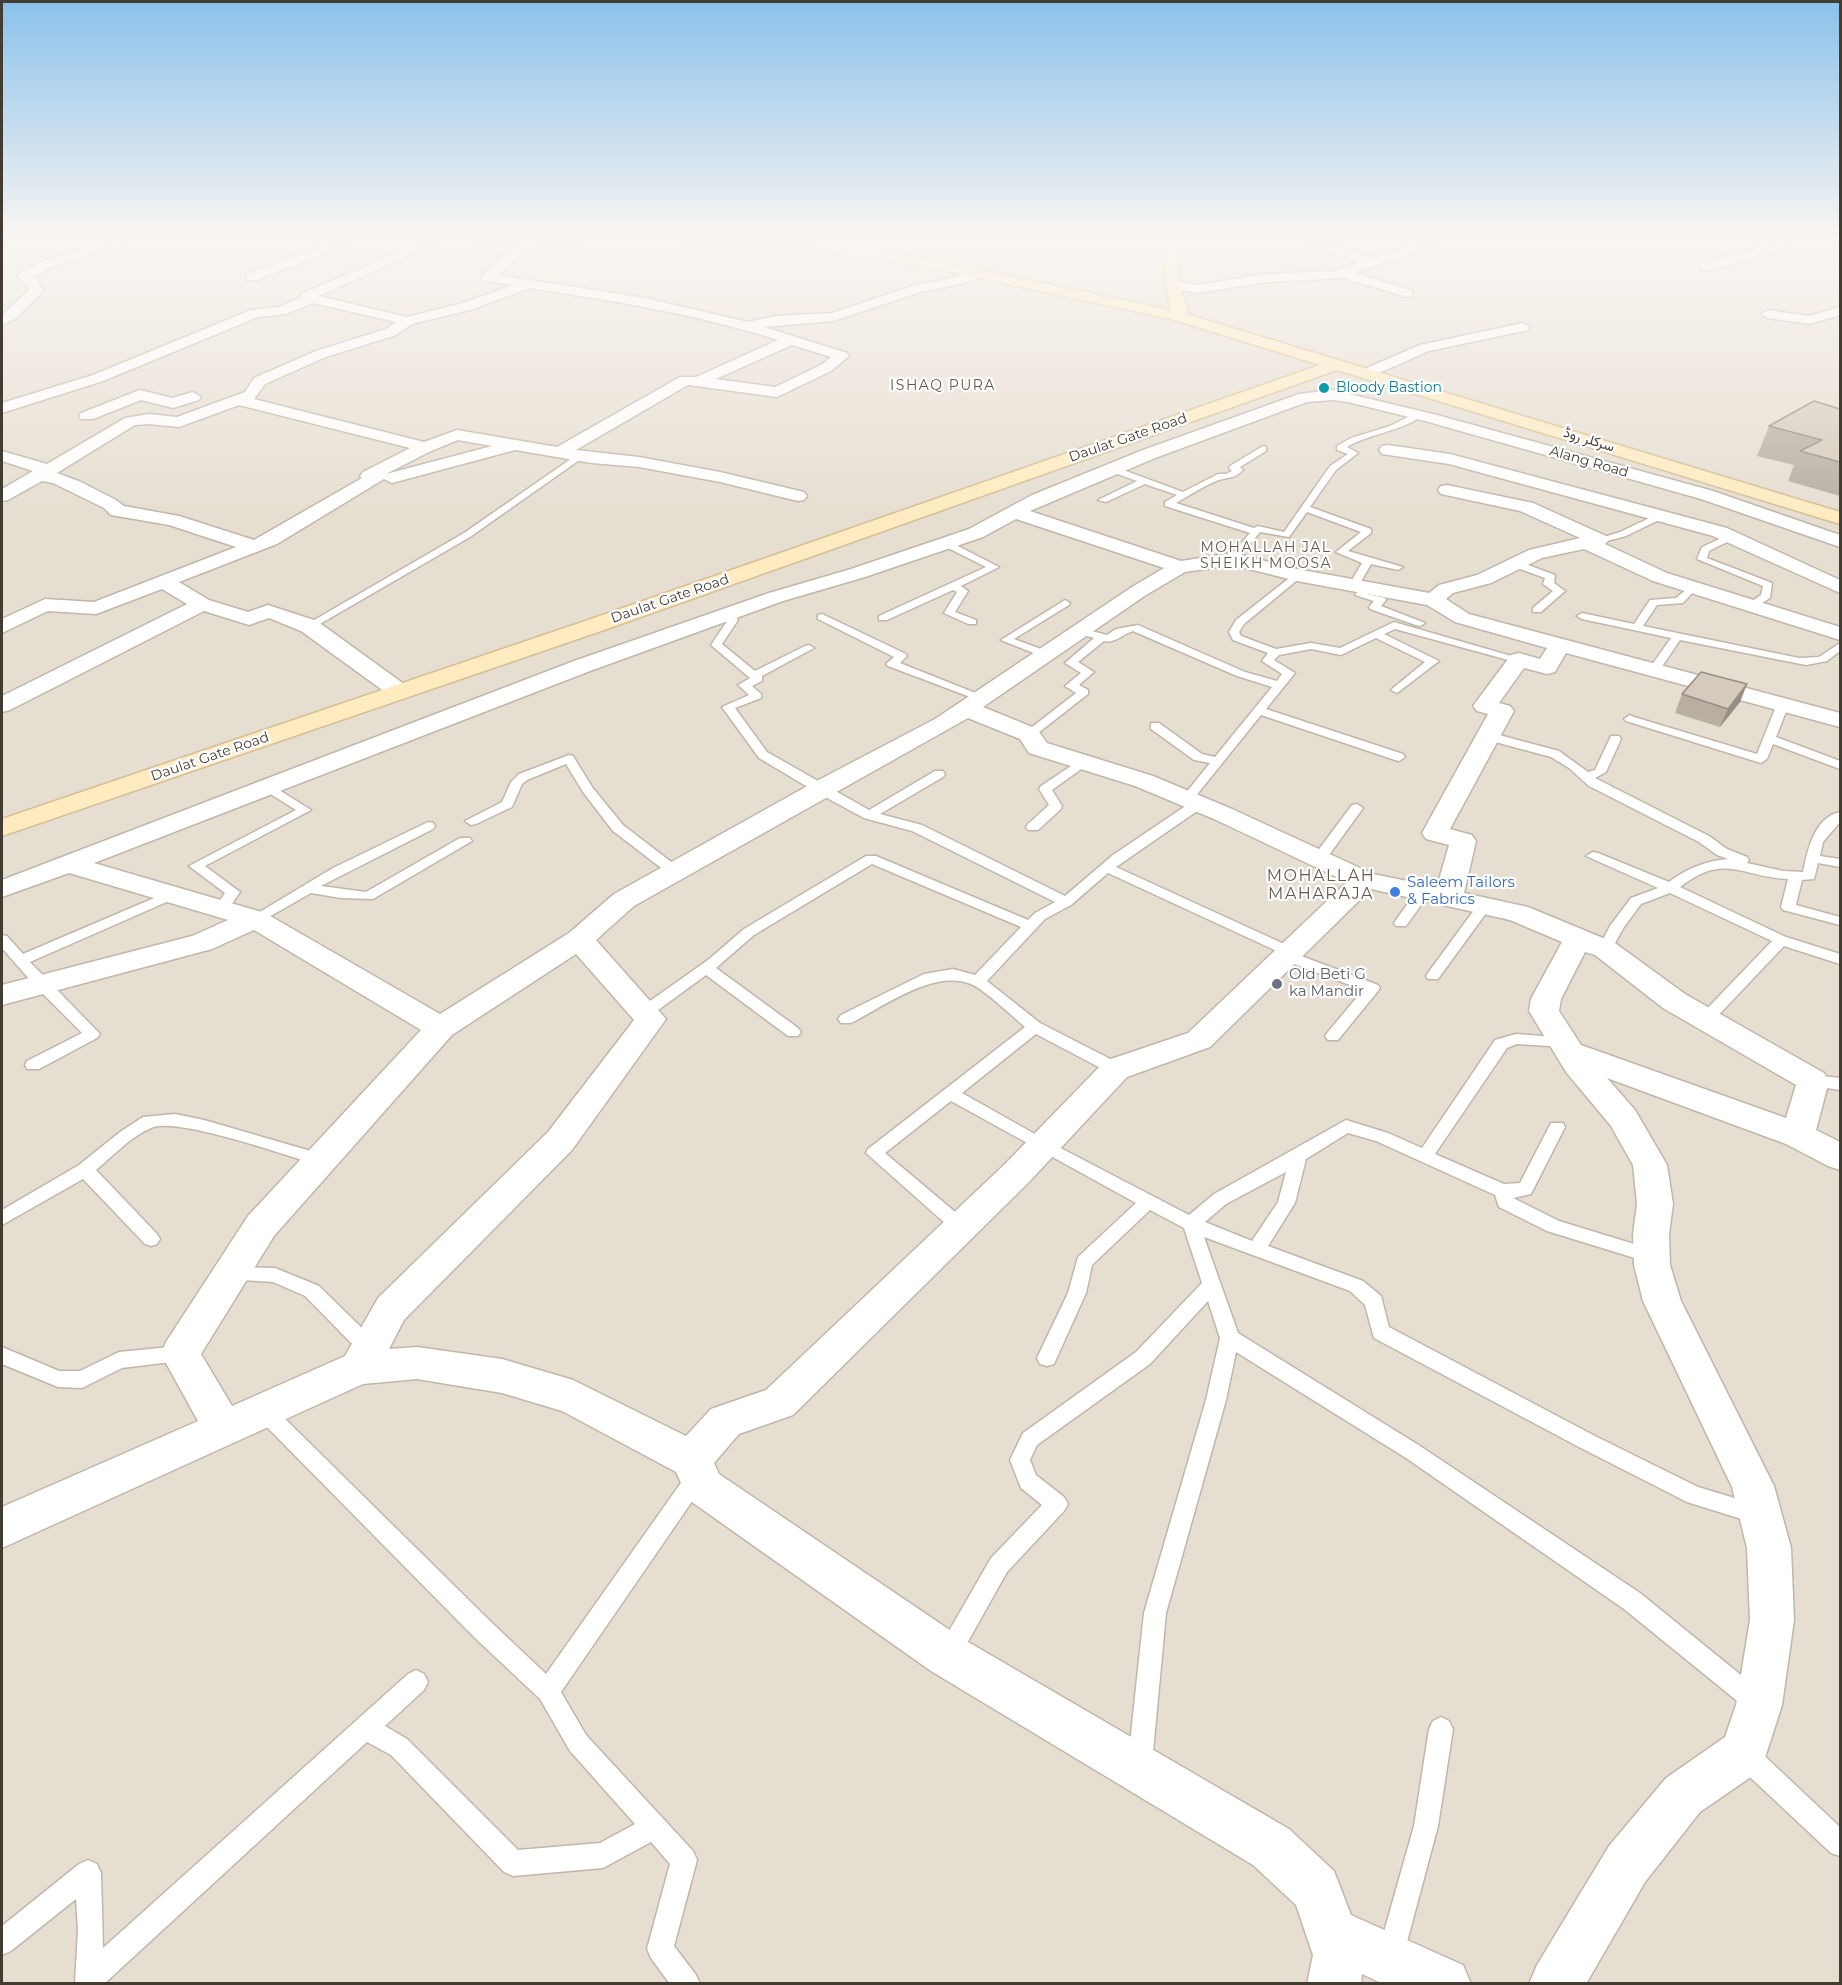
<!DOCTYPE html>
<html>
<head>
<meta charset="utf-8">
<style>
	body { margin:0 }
	#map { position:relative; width:1842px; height:1985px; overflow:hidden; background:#f2ece3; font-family:Montserrat,sans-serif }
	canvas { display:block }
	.frame { position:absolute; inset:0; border:3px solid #433c33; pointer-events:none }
</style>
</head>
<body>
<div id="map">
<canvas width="1842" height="1985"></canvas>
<div class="frame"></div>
</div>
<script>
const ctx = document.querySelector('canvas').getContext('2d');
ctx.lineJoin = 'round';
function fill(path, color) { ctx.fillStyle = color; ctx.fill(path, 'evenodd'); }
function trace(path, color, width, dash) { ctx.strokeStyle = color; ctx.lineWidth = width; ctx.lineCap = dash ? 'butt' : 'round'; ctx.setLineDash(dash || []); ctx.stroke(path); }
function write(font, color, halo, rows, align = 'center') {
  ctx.font = font + ' Montserrat,Vazirmatn,sans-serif'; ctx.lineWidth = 4.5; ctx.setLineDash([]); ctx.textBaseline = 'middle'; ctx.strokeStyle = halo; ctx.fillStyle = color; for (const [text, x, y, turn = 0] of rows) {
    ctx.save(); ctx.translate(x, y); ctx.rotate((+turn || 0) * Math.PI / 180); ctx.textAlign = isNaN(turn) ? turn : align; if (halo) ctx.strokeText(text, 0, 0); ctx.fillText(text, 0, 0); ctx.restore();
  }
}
const residential = new Path2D(`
	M2,238H1840V1983H2Z`);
const lane = new Path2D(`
	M1416,413L1423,415C1401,432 1370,433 1347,447L1358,453L1336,470L1310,507L1371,529V533L1348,551L1403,567L1398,570L1371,564L1358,587L1349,585L1362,563L1336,552L1361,532L1307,512L1289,537L1260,532L1236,561L1233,562L1228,559L1250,533L1165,506V502L1177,495L1145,484L1106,502L1098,500L1137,481L1109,471V467H1115L1183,492L1218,474H1226L1232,471L1229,468L1230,466L1263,446L1266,447V451L1240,467L1243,470C1236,477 1232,477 1223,479C1211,481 1187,497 1176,503L1254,528L1258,526L1284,532L1330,466L1348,454L1337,450V446L1351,438L1390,426Z
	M578,454L585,456L470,537L313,628L309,629L304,626L464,533Z
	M1662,512L1667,515L1665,517L1626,536L1599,543L1594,540L1620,532Z
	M1730,534L1735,537L1733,539L1709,551L1707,558L1772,583L1770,598L1754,608L1745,606L1761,595L1763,586L1697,559L1702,547Z
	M942,541H948L999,567L961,586L968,591L955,612L976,620V624H968L944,613L957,592L953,590L887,620H879V616L986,567L942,545Z
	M1512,562H1520L1555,575L1554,583L1565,591L1541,612H1533V608L1553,591L1543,584L1545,578L1512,566Z
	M1297,572L1301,573V577L1244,624L1239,632L1241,636L1276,649L1311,643L1340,648L1394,622L1525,660L1519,663L1395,629L1384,634L1439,661L1397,693L1391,690L1393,688L1425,662L1376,638L1341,655L1311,649L1279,655L1274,660L1295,673L1266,709L1403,754L1405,757L1399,761L1395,760L1261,715L1191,802L1187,803L1181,799L1210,763L1194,760L1151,729V723H1159L1202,754L1215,757L1272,687L1237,676L1133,631C1123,634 1114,644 1104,641L1078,662L1094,672L1079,685L1088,690V694L1033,737H1025L1023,734L1076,693L1065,686L1081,673L1065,663L1094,638L1076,633V629L1080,628L1107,635L1116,629L1138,625L1245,672L1277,681L1282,674L1262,661L1268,653L1233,640L1229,632L1236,620Z
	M1693,584L1698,587L1683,603L1657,605L1643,626L1799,658L1819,657L1840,643V651L1827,661L1806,665L1680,640L1659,671L1655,672L1649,669L1671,638L1582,619L1577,616L1582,613L1634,624L1650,600L1676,598Z
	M1362,586L1371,588L1367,594L1385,598L1386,600L1381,606L1425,623L1420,626L1416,625L1370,609L1369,607L1374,601L1355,595Z
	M1065,600L1070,603L1069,605L1014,639L1049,652V656H1041L1001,640Z
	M729,610L733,611L738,620L722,644L755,671L805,646L809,645L814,648L762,676V681L752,686L761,694V698L735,708L767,752L869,810L935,771H943L945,774L943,777L880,814L922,825L1065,896L1113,855L1193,801H1203L1204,804L1203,807L1116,867L1295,949L1296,954L1378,985L1380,988L1378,991L1338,1040H1328L1325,1036L1328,1032L1363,990L1281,959L1279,956L1281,953L1108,873L1071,905L1045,919L987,981L1040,1023L1122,1065L1124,1069L1122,1073H1110L1036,1034L962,1093L1049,1142L1189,1215L1214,1194L1346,1120L1388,1133L1422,1148L1495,1040L1516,1034L1569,1038L1571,1042L1569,1046L1563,1047L1517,1044L1507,1048L1435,1154L1504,1184L1520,1183L1551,1123H1563L1565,1127L1531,1194L1513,1198L1559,1221L1657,1251L1660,1256L1657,1261L1651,1263L1547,1231L1499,1207L1495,1195L1376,1141L1348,1133L1306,1159L1295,1203L1268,1246L1363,1281L1381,1296L1389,1327L1593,1435L1698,1487L1761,1506L1765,1513L1761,1520L1754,1523L1687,1502L1579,1447L1374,1338L1365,1305L1350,1291L1204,1237L1238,1333L1420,1446L1640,1593L1763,1693L1767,1701L1763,1709L1755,1713L1747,1709L1624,1609L1406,1458L1236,1352L1226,1400L1166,1613L1152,1762L1149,1771L1140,1774L1131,1771L1128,1762L1144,1613L1206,1400L1220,1338L1208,1301L1150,1364L1037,1445L1030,1460L1036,1475L1064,1497L1068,1504L1064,1511L1007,1572L957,1661L949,1664L941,1661L938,1653L941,1645L991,1558L1042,1505L1021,1488L1010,1460L1023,1433L1136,1352L1202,1283L1184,1228L1150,1210L1092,1265L1086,1293L1054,1364L1047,1366L1040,1364L1037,1358L1068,1293L1078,1257L1136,1203L951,1101L885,1153L967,1222L970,1227L967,1232L961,1234L955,1232L866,1153L868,1149L1025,1027C1012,1016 985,990 971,984C933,969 885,1006 851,1023H841L838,1019L841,1015L924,974L953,969L975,975L1021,927L872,864L754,935L716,968L798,1028L801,1032L798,1036H788L706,975L650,1016H640L637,1012L640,1008L708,960L744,929L866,856H876L1028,920L1035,913L1055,902L912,831L864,818L816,792L759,758L722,707L749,695L738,685L750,678L711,645L728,620L724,613ZM1286,1172L1278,1202L1252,1241L1205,1222L1226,1204Z
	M822,614L906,654L907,656L900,663L988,698L982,701L978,700L888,666L886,664L894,657L818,619V615Z
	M1783,701L1789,704L1776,737L1840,761V769L1773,744L1767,759L1761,763L1626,721L1624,719L1630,715L1634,717L1757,754L1777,704Z
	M1488,732L1559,751L1588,772L1595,770L1611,736H1619L1621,739L1606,772L1595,778L1709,836L1727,849L1747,857L1749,860L1747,863L1783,871L1803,872C1807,852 1814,817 1840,812V822L1823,842L1820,856L1840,859V867L1818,863L1814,879L1802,880L1796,905L1840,917V925L1783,910L1781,907L1788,879C1741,877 1725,852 1680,887L1786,937L1840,954V964L1784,946L1711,1023H1701L1698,1019L1701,1015L1772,941L1670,893L1641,904L1624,927L1610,952H1600L1598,949L1610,926L1631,898L1658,888L1586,856L1593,852L1598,853L1669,882C1686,869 1705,861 1728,859L1717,855L1699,842L1589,786L1569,768L1551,757L1484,739V733Z
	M569,755L573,756L592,787L623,825L679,868L681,871L679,874H669L613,831L583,792L566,764L527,780L522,784L512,807L476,824L471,825L465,821L502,802L511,782L519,774Z
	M1083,758L1089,762L1087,765L1052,790L1062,806L1061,809L1038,830H1028L1026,827L1028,824L1049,805L1039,789L1041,786Z
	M268,783L311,810L205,866L240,892L227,911H217L215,908L225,893L189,866L296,810L264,790L262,787Z
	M1357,804L1363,808L1324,862H1314L1312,859L1314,856L1352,805Z
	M428,822L433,823L435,826L433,829L321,886L366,892L460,838H470L472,841L373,899L341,898L311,893L260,922L255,923L248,919L333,868Z
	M1424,887L1431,891L1406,926H1396L1394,923L1396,920L1419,888Z
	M173,890L180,894L178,897L30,962L100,1034L97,1038L39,1069H27L25,1065L27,1061L82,1033L37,988L2,948V935L7,936L23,954Z
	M1485,901L1492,905L1438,979H1428L1426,976L1428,973L1480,902Z
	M1813,1075L1840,1078V1090L1807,1085L1805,1081L1807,1077Z
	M175,1114L204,1120L321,1154L327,1156L329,1160L327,1164L321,1166C290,1157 176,1116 151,1128C130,1137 113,1156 96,1170L157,1234L160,1239L157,1244L151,1246L145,1244L83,1179L2,1225V1210L79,1165L120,1132L143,1117Z
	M233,1267L275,1268L319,1286L376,1342L379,1348L376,1354L369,1356L362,1354L305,1296L273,1282L227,1279L224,1274L227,1269Z
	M180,1346L187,1348L190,1354L187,1360L122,1368L82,1388L58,1387L2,1364V1347L59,1371H80L119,1352Z
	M264,1402L271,1405L491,1622L546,1674L690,1470L697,1468L704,1470L707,1477L704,1484L561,1692L586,1735L693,1851L697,1860L674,1946L696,1975L700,1984H670L651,1958L647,1949L670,1864L651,1842L603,1868L513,1876L504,1872L391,1755L367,1742L104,1984H75L78,1930L76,1899L11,1951L2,1955V1926L79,1864L88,1860L97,1864L101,1873L103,1948L408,1674L416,1670L424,1674L428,1682L424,1690L385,1726L407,1739L518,1850L600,1843L635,1824L570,1751L540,1699L475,1638L257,1417L254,1411L257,1405Z
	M1441,1717L1449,1721L1453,1729L1438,1826L1404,1953L1400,1962L1391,1966L1382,1962L1378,1953L1414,1826L1429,1729L1433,1721Z
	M1746,1744L1755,1747L1840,1827V1856L1831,1853L1737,1765L1734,1756L1737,1747Z`);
const street = new Path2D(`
	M123,238H142L47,269L33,277L38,280L43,291L15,319L2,325V315L29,290L27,285L18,277L19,274L39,263Z
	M345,238H363L257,280H247L246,277L247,274Z
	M431,238H448L319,296L407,317L463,303L513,285L483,280L482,277C497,258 524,237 549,238L551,241L524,253L498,275L645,298L748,322L775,316L832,313L912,286L949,279L979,269L985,273L984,276L957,285L920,292L833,321L764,327L847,353L849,356L831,371L777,397L688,385L576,450L639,457L720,472L804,492L807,496L804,500L798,501L720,482L639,467L592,463L515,450L392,483L384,479L277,544L179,582L209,600L248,612L268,605L317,621L408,687L411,692L408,697L400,699L392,697L301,631L269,618L249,625L204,611L10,710L2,712V696L187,604L162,589L96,614L48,611L2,633V619L45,599L94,602L236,547L169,525L111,515L104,508L53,483L42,481L8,500L2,501V489L33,471L2,461V451L47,464L125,418L149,414L177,417L245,392L254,378L316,351L386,329L396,322L313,303L286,314L258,317L103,381L2,413V403L93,375L251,310L279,307L300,298L301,294ZM530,288C614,301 696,314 778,340L696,377H680L557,447L457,430L424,442L254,399L265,384L326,357L396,335L412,324L473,309ZM792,345L831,357L821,365L775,387L716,379ZM239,405L410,448L363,472L360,476L362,478L254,540L179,516L124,506L116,500L81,482L57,473L135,425L149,424L179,427ZM458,440L492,446L386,474L431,451Z
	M1288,238H1307L1373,258L1433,238H1452L1354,273L1411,290L1413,293L1411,296L1406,297L1344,278L1266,282L1197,293L1167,287L1165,284L1172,280L1197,285L1266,274L1334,271L1360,262Z
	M1784,238H1800L1776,251L1711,270L1706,271L1700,267L1701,264L1768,245Z
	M1829,238H1840V242L1831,241Z
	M1840,307V315L1810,324L1768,318L1761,314L1768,310L1809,316Z
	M1523,323L1530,327L1528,330L1429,351L1370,377H1360L1357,374L1360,371L1420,345Z
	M140,390L172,398L193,392L201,397L199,400L173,408L141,400L93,419H81L79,416L81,413Z
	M1333,390L1437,415L1713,491L1840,535V547L1701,499L1425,421L1348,402L1333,400L1307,402L1155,458L1030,511L1181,561L1233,553L1297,569L1429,593L1439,585L1477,575L1529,550L1580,538L1520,511L1441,494L1438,490L1441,486L1447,485L1533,503L1606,536L1609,540L1605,544L1667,573L1840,627V640L1653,581L1584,549L1542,558L1491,583L1453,593L1446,599L1469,614L1840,713V727L1566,653L1555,672L1547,674L1524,668L1499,703L1510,706L1514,711L1450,829L1472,835L1476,841L1464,893L1528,907L1615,943L1685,994L1824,1073L1829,1081L1816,1130L1840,1142V1170L1828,1166L1786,1144L1607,1078L1635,1110L1667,1165L1673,1204L1669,1234L1670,1265L1681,1301L1774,1486L1791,1548L1794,1620L1782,1705L1761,1770L1700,1812L1645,1882L1586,1984H1529L1537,1965L1609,1846L1666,1778L1725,1737L1736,1705L1750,1620L1747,1548L1732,1487L1643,1301L1634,1265L1633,1234L1637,1204L1633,1165L1611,1126L1566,1072L1529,1011L1531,999L1562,942L1510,920L1371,889L1210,1047L1127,1077L1029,1182L793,1415L739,1434L714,1463L719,1474L963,1639L1289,1829L1334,1871L1351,1915L1463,1965L1471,1984H1383L1362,1974L1361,1984H1307L1313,1955L1296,1905L1253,1865L931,1671L689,1500L676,1472L562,1411L502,1393L417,1379L363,1384L2,1548V1507L198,1421L161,1354L166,1342L248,1216L421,1030L254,930L212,949L2,1005V985L192,936L228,920L69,873L2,897V880L574,661L769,593L851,569L969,529L1032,495L1143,450L1299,394ZM1016,519L1164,568L1132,587L935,719L811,784L614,894L569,933L440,1014L265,913L94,863L590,671L783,601L865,577L983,537ZM1233,565L1297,581L1427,605L1455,622L1547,648L1540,659L1519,653L1511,655L1473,706L1477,711L1488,714L1422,833L1426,839L1449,845L1437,887L1373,874L1232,809L1153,776L1047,743L1037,729L983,707L1146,595L1185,572ZM968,718L1020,739L1029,753L1135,786L1214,819L1347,882L1188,1033L1105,1061L1005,1164L766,1390L711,1409L686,1436L573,1380L502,1359L417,1347L389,1349L404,1320L572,1150L666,1019L596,940L634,906ZM1585,952L1595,955L1663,1008L1796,1085L1786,1118L1581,1045L1559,1011L1561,999ZM576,954L634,1020L548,1132L378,1298L345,1356L232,1406L201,1354L274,1236L452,1035Z
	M1388,445L1450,454L1727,528L1840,580V593L1713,536L1449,464L1382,454L1379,450L1382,446Z`);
const secondary = new Path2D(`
	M446,238H812L941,262L1171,310L1165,284L1164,251L1185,238H1201L1178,253L1179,284L1188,311L1186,314L1840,512V524L1337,370L607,629L2,836V819L591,619L1320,365L1171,319L941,270L805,245L608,247L452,242Z`);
const wall = new Path2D(`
	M1840,409V496L1788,481L1794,465L1757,456L1769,426Z
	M1747,684L1740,702L1720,727L1675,713L1682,694Z`);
const shadedWall = new Path2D(`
	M1747,684L1740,702L1720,727L1728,709Z`);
const building = new Path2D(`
	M1814,401L1840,409V462L1800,451L1822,440L1769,426Z
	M1701,672L1747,684L1728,709L1682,694Z`);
const markers = [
	[1324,388,6,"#0f9aa8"],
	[1395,892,6,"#3f7fe0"],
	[1277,984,6,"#6b7280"]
];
const farNeighbourhoodnames = [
	["ISHAQ PURA",943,386],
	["MOHALLAH JAL",1266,548],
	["SHEIKH MOOSA",1266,564]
];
const farCulturenames = [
	["Bloody Bastion",1336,388]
];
const farStreetnames = [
	["Daulat Gate Road",1128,438,-19],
	["سرکلر روڈ",1589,440,17],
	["Alang Road",1589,462,16],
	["Daulat Gate Road",670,599,-19],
	["Daulat Gate Road",210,757,-19]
];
const shopNames = [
	["Saleem Tailors",1407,883],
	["& Fabrics",1407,900]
];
const worshipNames = [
	["Old Beti G",1289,975],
	["ka Mandir",1289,992]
];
const neighbourhoodNames = [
	["MOHALLAH",1321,876],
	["MAHARAJA",1321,894]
];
fill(residential, '#e6ded1');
trace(lane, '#c0b6a9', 3);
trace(street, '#c0b6a9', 3);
trace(secondary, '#d5bf95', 3);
fill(lane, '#fff');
fill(street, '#fff');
fill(secondary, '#feebc0');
fill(wall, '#b8aea2');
fill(shadedWall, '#968d84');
fill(building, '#d6cabc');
trace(building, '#968d84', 1.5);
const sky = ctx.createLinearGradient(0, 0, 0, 516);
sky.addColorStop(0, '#8ac1eb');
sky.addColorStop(0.46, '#f9f6f2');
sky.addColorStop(1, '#f9f6f200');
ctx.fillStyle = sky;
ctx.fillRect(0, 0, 1842, 516);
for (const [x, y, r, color] of markers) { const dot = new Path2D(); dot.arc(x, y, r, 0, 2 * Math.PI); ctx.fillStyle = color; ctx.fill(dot); trace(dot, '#fff', 2); }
ctx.letterSpacing = '1.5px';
write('14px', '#66594b', '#fff', farNeighbourhoodnames);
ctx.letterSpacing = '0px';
write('14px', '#0d838f', '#fff', farCulturenames, 'left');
write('14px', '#433c33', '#fff', farStreetnames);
write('15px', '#366cbe', '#fff', shopNames, 'left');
write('15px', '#5b616d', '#fff', worshipNames, 'left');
ctx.letterSpacing = '1.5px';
write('16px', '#66594b', '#fff', neighbourhoodNames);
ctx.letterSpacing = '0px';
</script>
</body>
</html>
